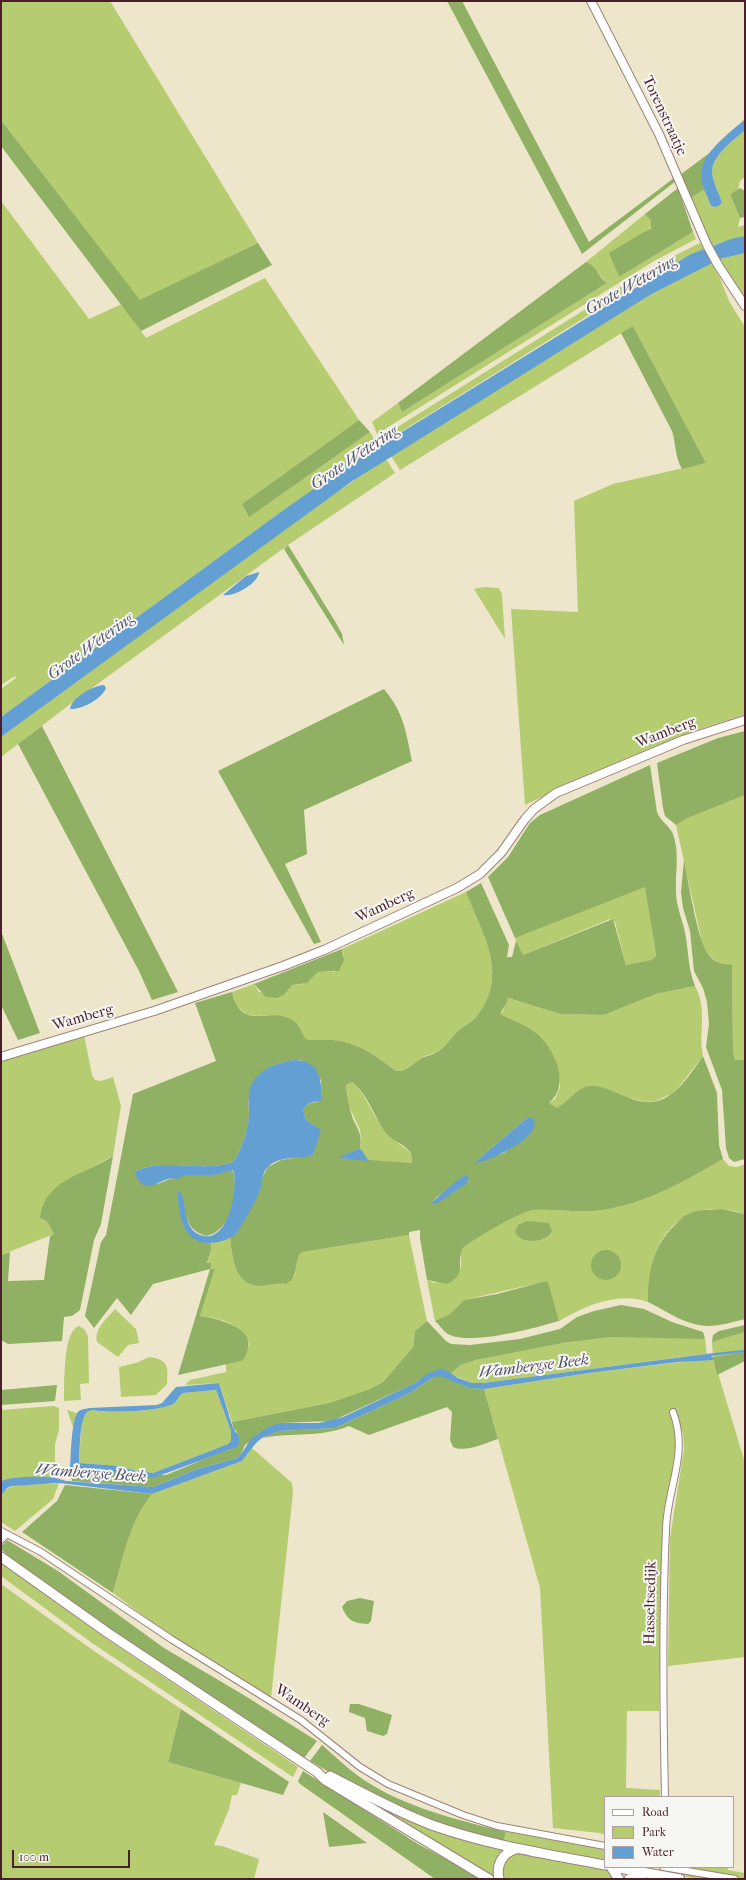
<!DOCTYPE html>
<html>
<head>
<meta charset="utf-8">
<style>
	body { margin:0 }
	#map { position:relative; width:746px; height:1880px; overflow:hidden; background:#ede6cb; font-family:"IM FELL French Canon",serif }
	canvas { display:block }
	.frame { position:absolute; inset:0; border:2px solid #4a1f2b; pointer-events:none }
	.legend { position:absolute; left:604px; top:1796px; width:130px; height:72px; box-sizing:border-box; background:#f6f6f2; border:1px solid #b1a0a2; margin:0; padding:5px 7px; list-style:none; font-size:12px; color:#4a1f2b }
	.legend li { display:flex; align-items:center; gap:8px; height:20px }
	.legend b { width:20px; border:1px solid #b1a0a2 }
	.scale { position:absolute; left:12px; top:1850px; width:118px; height:18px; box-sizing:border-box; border:2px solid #4a1f2b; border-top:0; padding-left:5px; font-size:12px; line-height:14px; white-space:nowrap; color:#4a1f2b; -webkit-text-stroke:3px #f6f6f2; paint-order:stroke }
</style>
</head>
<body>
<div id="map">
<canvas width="746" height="1880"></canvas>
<div class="frame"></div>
<ul class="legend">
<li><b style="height:5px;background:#fff"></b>Road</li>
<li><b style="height:11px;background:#b5cc71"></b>Park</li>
<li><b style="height:11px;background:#649fd4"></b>Water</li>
</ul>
<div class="scale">100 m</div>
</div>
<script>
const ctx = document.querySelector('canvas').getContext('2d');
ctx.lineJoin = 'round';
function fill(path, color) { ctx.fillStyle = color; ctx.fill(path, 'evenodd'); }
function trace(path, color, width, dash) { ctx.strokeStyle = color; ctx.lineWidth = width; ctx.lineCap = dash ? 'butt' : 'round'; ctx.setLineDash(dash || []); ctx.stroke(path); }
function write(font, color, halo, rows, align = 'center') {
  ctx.font = font + ' "IM FELL French Canon",serif'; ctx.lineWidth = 4; ctx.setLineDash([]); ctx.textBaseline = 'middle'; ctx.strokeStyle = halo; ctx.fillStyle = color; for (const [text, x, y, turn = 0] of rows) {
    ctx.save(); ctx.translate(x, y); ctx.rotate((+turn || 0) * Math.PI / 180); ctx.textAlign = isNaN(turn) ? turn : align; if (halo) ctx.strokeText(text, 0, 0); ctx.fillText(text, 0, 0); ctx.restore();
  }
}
const green = new Path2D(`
	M1,1H110L258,243L140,301L1,120Z
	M745,130V177L740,181L738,189L730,194L740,218L738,227L745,225V236L711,246L689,199L705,189L711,206L715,207L719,206L722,202C719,194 715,186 713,178C707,158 733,141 745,130Z
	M1,201L89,319L122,304L146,338L265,278L359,420L242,504L249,516L370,432L378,446L278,514L1,717V689L16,678L15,676L1,685Z
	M645,214L651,221L652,226L644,233L616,269L619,277L693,232L696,239L654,261L377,434L372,422L398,403L402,412L607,283C599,276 596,267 586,262Z
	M700,243L704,250L689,255L642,282L383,443L380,438L624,285L664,261Z
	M745,253V301L720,259Z
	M711,263L719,276L729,301L745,327V715L696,730L594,773L525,805L511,609L578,612L574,501L613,484L706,463L633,326L400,470L391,456L650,295Z
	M386,459L395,473L288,545L77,699L1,757V737L297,519Z
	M484,587L499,588L502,594L505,639L474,589Z
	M745,795V1060H735L733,1053L732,966C718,964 711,959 703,947L676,825L688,818Z
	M644,886L646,889L655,948L656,956L651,960L626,965L615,922L610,919L523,955L520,951L515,938Z
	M466,892C482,934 510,974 477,1016C471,1024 460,1027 454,1035C450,1040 447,1045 442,1049C437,1053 431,1054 425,1056C414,1061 409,1071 396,1071C376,1056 357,1041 331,1040C323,1039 314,1041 306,1039L301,1033L300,1028L272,1015L256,1016L246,1014L237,1006L232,992L254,984L259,992L285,994L292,985L303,984L310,980L318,972H335L344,955L342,949Z
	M695,986C708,1011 698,1032 703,1056L678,1088L671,1094L656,1101L646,1102L630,1098L557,1108L549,1103L555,1099L560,1087V1078L537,1034L499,1014L503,1011L507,998L560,1014L604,1015L656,994Z
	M84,1035L92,1075L95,1080L101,1081L113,1077L121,1106L113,1156L65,1181L43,1220L48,1223L54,1234L1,1255V1060Z
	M352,1082C366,1093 370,1112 382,1126C386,1132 392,1137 397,1142C405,1150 413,1150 412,1163L369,1161L360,1149L361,1137L360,1130L349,1106L346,1085Z
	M723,1159L729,1166L737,1167L745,1164V1214C680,1193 646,1242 648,1302C618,1291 585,1306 559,1321L547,1281L464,1300L450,1314L435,1321L427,1280L435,1283L461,1267V1253L464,1247C478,1236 517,1211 534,1210C559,1209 584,1214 609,1209C651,1201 687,1180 723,1159Z
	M409,1235L427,1321L415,1331L413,1347L383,1382L370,1389L329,1403L232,1422L219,1383L185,1385L190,1380L226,1372V1364L243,1359L249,1344C241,1323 220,1318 200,1316L214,1268L210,1269L207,1264L211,1252L210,1243L230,1237C232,1255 234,1285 258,1286C268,1286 276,1282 286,1284L295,1275L297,1260L302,1252Z
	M115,1309L136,1329L139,1343L128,1345L118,1357L97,1342C94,1328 107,1319 115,1309Z
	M79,1326L85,1330L88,1336L89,1383L80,1384L81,1400L64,1401C65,1386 62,1331 79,1326Z
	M745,1332V1352L713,1357L712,1342Z
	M611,1337L697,1338L705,1339L707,1354L483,1383H472L450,1374L461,1365L476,1360L563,1343Z
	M149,1357C169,1360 168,1366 167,1384L156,1395L121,1397L119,1367L136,1363Z
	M707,1359L714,1360L745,1463V1657L668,1666L670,1538L684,1449L683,1433L677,1417H671L678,1439L662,1549L659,1711H627L626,1788L660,1790V1797H605V1835L600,1833L553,1828L540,1588L484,1389L589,1373Z
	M216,1390L231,1431V1441L228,1444L153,1473L132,1470L121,1466L79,1463C81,1449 79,1429 85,1415C86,1412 89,1411 92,1410C110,1413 158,1412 172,1404C177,1402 178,1396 183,1393Z
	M54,1406L59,1408V1430L55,1444V1478L1,1482V1410Z
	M67,1410L77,1413L73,1427Z
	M252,1448L292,1483L293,1493L271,1698C217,1665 163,1632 113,1593C123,1559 129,1522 152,1494L242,1461Z
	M59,1483L53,1499L15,1531L1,1522C1,1514 0,1505 1,1497C4,1478 45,1487 59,1483Z
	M1,1563L110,1641L298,1767L293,1777L92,1643L1,1576Z
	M1,1584L94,1651L181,1709L168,1762L241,1783L237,1795H232L229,1809L214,1845L222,1846L259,1859L254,1879H1Z
	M374,1802L503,1848L493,1879L372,1806Z
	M506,1832L593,1845L605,1850V1862L503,1842Z
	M524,1852L604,1868L610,1871L615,1879H503C495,1863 511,1854 524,1852Z
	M667,1867H727L728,1870L745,1873V1879H698L670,1874Z`);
const forest = new Path2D(`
	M447,1H462L589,242L670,181L675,177L676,181L582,254Z
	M1,120L140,300L258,243L272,265L141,331L1,146Z
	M712,151C703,164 700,174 705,189L689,199L680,175Z
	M678,188L693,232L619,277L609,253L651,228V221L645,214Z
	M740,188L745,191V217L740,218L730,194Z
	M586,262C598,267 597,276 607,283L402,412L398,403Z
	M633,326L706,463L682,469C675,457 676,444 672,431L621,333Z
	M359,420L370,432L249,517L242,504Z
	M288,545L336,623L342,634L344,645L284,549Z
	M384,689C404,713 406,732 412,761L304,810L307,854L285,864L321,942L314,944L218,771Z
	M42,726L178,992L152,1000L139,971L18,744Z
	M745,731V795L688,818L676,825L665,816L663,808L657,763L718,738Z
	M650,765L657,812C660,821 669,825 673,834C680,854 675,872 676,892C676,905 681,916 684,928C689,948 687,966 695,986L656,994L604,1015L560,1014L508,998L507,1002L500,1014C511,1020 526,1025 536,1033C554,1048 572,1084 549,1103L557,1108C569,1102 576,1088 590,1086C601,1085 612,1091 622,1095C631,1099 642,1103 652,1102C675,1100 691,1073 703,1056L717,1093L719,1145L723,1159C687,1180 651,1201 609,1209C584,1214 559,1209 534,1210C520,1211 476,1238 464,1247C454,1262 469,1273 447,1284L427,1280L420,1238V1230L409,1232V1235L302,1252C292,1263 301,1275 286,1284C277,1282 268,1286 258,1286C234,1285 232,1255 230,1237L236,1234L260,1191L262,1178L268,1167L281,1160L313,1155L320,1130L306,1120L303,1110C308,1102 313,1102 322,1102L321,1080L301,1060C276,1060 253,1071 249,1097C248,1103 249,1110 249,1116C248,1131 242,1149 233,1162C203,1173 164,1157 136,1171L157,1184L170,1179L184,1175H214L231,1170L233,1171C239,1192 231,1232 206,1236C180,1228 189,1208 178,1189C179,1211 182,1243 210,1243C213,1250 209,1256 207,1263H211V1269L215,1268L200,1316C215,1318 252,1326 248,1347C247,1352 246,1358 241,1361L178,1375L210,1269L153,1284L131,1315L117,1298L94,1328L85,1316L101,1242L106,1235L133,1094L216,1061L195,1003L232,992C243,1035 270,1003 295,1022C300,1026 302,1034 306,1039C314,1041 323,1039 331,1040C357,1041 376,1056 396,1071C407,1071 411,1065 420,1059C423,1057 427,1056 431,1055C442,1051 447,1044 454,1035C460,1027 471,1024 477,1016C510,974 482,934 466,892L481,883L509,945L507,957H512L516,941L523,955L613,919L626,965L651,960L656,956L655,948L645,887L515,938L488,877L508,857L530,823L540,815ZM352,1082C369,1095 374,1118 387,1134C397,1145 414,1146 412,1163L339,1158L360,1148C362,1133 359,1132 353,1119C349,1108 347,1096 346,1085ZM527,1118H533L514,1145L504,1153L475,1162ZM468,1181L454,1192L432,1203L436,1198L452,1185Z
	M684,860C688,879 698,943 708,954C715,963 722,964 732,965L733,1053L735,1060H745V1159L734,1162L729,1158L726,1148L722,1090L706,1047L709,1024L707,1002L703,988L694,971L690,931L683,908L681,892Z
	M1,931L40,1033L18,1040L1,1005Z
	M342,949L344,960L339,971L318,972L307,983L292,985L285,994L277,998L266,997L254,984Z
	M113,1156L101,1224L94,1240L80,1310L72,1316L64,1317L62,1341L8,1344L1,1340V1255L10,1252L8,1281L44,1280L50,1236L54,1234L48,1223L40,1217C45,1179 86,1174 113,1156Z
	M722,1209L745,1214V1319C733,1322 721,1326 708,1326C687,1326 666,1311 648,1302C647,1274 653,1246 674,1226C678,1222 683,1216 688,1214C699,1209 710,1210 722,1209Z
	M527,1221L549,1223L552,1231C546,1243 521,1245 515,1232L518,1225Z
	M591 1265a15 15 0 1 1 30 0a15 15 0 1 1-30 0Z
	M546,1281L548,1282L559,1321C535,1328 473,1345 450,1335C444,1333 440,1325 435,1321L450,1314L464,1300L497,1294Z
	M621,1305L644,1309L672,1322L703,1332L705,1339L611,1337L563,1343L476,1360L461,1365L450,1374L446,1370L417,1381L413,1384L332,1421L280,1423L245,1445L241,1454L237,1458L197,1469L153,1487L72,1481L70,1468L166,1475L219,1453L230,1450L237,1432L233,1428L232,1422L329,1403L370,1389L383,1382L413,1347L415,1331L427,1321L446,1341L451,1344L470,1345L520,1339L560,1329L577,1317L594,1311Z
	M745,1325V1332L712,1342L713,1335L719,1331Z
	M745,1352V1361L717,1375L713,1357Z
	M440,1375L469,1388L484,1389L498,1439C486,1443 465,1453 453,1447L450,1440L452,1412L447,1407L369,1435L349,1426C321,1438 291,1432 262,1438L279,1431L335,1428L410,1393L432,1378Z
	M57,1385L55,1401L1,1405V1390Z
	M65,1485L152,1494C129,1522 123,1559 113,1593L22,1532L57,1501Z
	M7,1540L58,1571L164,1648L242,1694L317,1741L304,1758L102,1626L8,1556L1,1549V1546Z
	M360,1598L374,1601L371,1621L368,1624C353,1623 348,1621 342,1607L347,1601Z
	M350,1704H359L392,1715L387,1734L383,1736L367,1731L365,1718L349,1712Z
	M181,1709L289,1782L283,1795L168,1762Z
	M322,1745C336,1757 349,1770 364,1780C406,1808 459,1820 506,1832L503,1842L432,1822L341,1779L310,1761Z
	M303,1771L418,1844L484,1879H435L300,1784L298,1781Z
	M323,1812L367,1843L329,1847Z`);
const water = new Path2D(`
	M745,119V130C733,141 707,158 713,178C715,186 719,194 722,202L719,206L715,207L711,206C708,196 700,184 701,173C703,151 730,133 745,119Z
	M745,236V253L720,259L650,295L351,482L1,737V717L278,514L342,469L689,255L731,239Z
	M259,572C258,584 234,597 223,595L246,576Z
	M104,685L106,688C102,699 81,710 70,709C72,697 93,686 104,685Z
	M294,1060C320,1060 322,1081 322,1102C313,1101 308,1102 303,1110L306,1120L321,1130L313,1155C299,1160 282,1155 269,1166C261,1173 263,1182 260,1191C259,1195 239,1231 236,1234C230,1239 218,1243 210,1243C181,1244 179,1212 177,1190C190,1194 178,1231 204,1236C229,1241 239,1186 233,1170L214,1175H184L176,1180L174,1178C157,1179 146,1198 135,1174L136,1171C164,1157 203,1173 233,1162C242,1149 248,1131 249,1115C249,1107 248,1100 249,1093C253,1071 274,1063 294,1060Z
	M527,1118H533C545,1136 490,1161 476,1163L475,1162Z
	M360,1148L369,1161L338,1158Z
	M466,1175L469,1177L466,1184L436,1204L432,1203C436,1198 461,1176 466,1175Z
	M707,1354L713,1357L714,1360L678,1362L589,1373L484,1389L469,1388L440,1376L432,1378L410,1393L335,1428L279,1431L262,1438L256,1443L242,1461L152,1494L59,1483L12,1486L7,1488L1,1495V1482C7,1476 45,1476 54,1478C58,1478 62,1480 66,1481L153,1487L197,1469L237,1458L241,1454L251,1439L268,1427L280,1423H319L343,1417L413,1384L429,1373L440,1369L446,1370L458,1378L472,1383H483Z
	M219,1383L233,1428L239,1437V1443L237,1447L153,1478L70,1468C71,1456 71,1421 78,1412C80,1409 86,1409 89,1408L157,1405L162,1403L176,1387ZM216,1390L231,1431V1441L228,1444L153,1473L132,1470L121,1466L79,1463C80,1449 79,1429 85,1415C86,1412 89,1411 92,1410C110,1413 157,1412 173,1404C177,1402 178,1396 183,1393Z`);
const stream = new Path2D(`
	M708,1355L745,1351`);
const minor = new Path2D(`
	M1,1531L41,1552L171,1639L301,1720L360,1767L388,1784L463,1815L497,1826L605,1846
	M1,1540L7,1534
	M665,1797C663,1708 662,1618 666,1529C667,1488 689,1454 673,1412
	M663,1867L735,1879`);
const tertiary = new Path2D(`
	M591,1L659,134L707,245L718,265L745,306
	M1,1057L154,1011L283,966L324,950L457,888L480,874L501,853L525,819L534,809L556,793L683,740L745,720`);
const secondary = new Path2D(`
	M1,1557L108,1633L317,1772L325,1780L489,1879
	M330,1776C363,1793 397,1812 432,1825C488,1845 547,1854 605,1865
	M611,1867L619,1879
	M614,1867L680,1879
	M499,1879C496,1865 502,1853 516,1849
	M629,1879H642`);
const streetNames = [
	["Torenstraatje",664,116,65],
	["Wamberg",666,733,-21],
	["Wamberg",385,906,-25],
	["Wamberg",83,1018,-16],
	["Hasseltsedijk",651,1603,-89],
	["Wamberg",302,1706,34]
];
const waterNames = [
	["Grote Wetering",631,286,-30],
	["Grote Wetering",355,458,-34],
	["Grote Wetering",91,647,-36],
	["Wambergse Beek",534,1367,-7],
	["Wambergse Beek",91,1474,4]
];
fill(green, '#b5cc71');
fill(forest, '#90b063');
fill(water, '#649fd4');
trace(stream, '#649fd4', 2.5);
trace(minor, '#9c827b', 8);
trace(tertiary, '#9c827b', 10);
trace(secondary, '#9c827b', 11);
trace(minor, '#fff', 6);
trace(tertiary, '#fff', 8);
trace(secondary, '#fff', 9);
write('15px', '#4a1f2b', '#f6f6f2', streetNames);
write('italic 16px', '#54526f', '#f6f6f2', waterNames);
</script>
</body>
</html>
